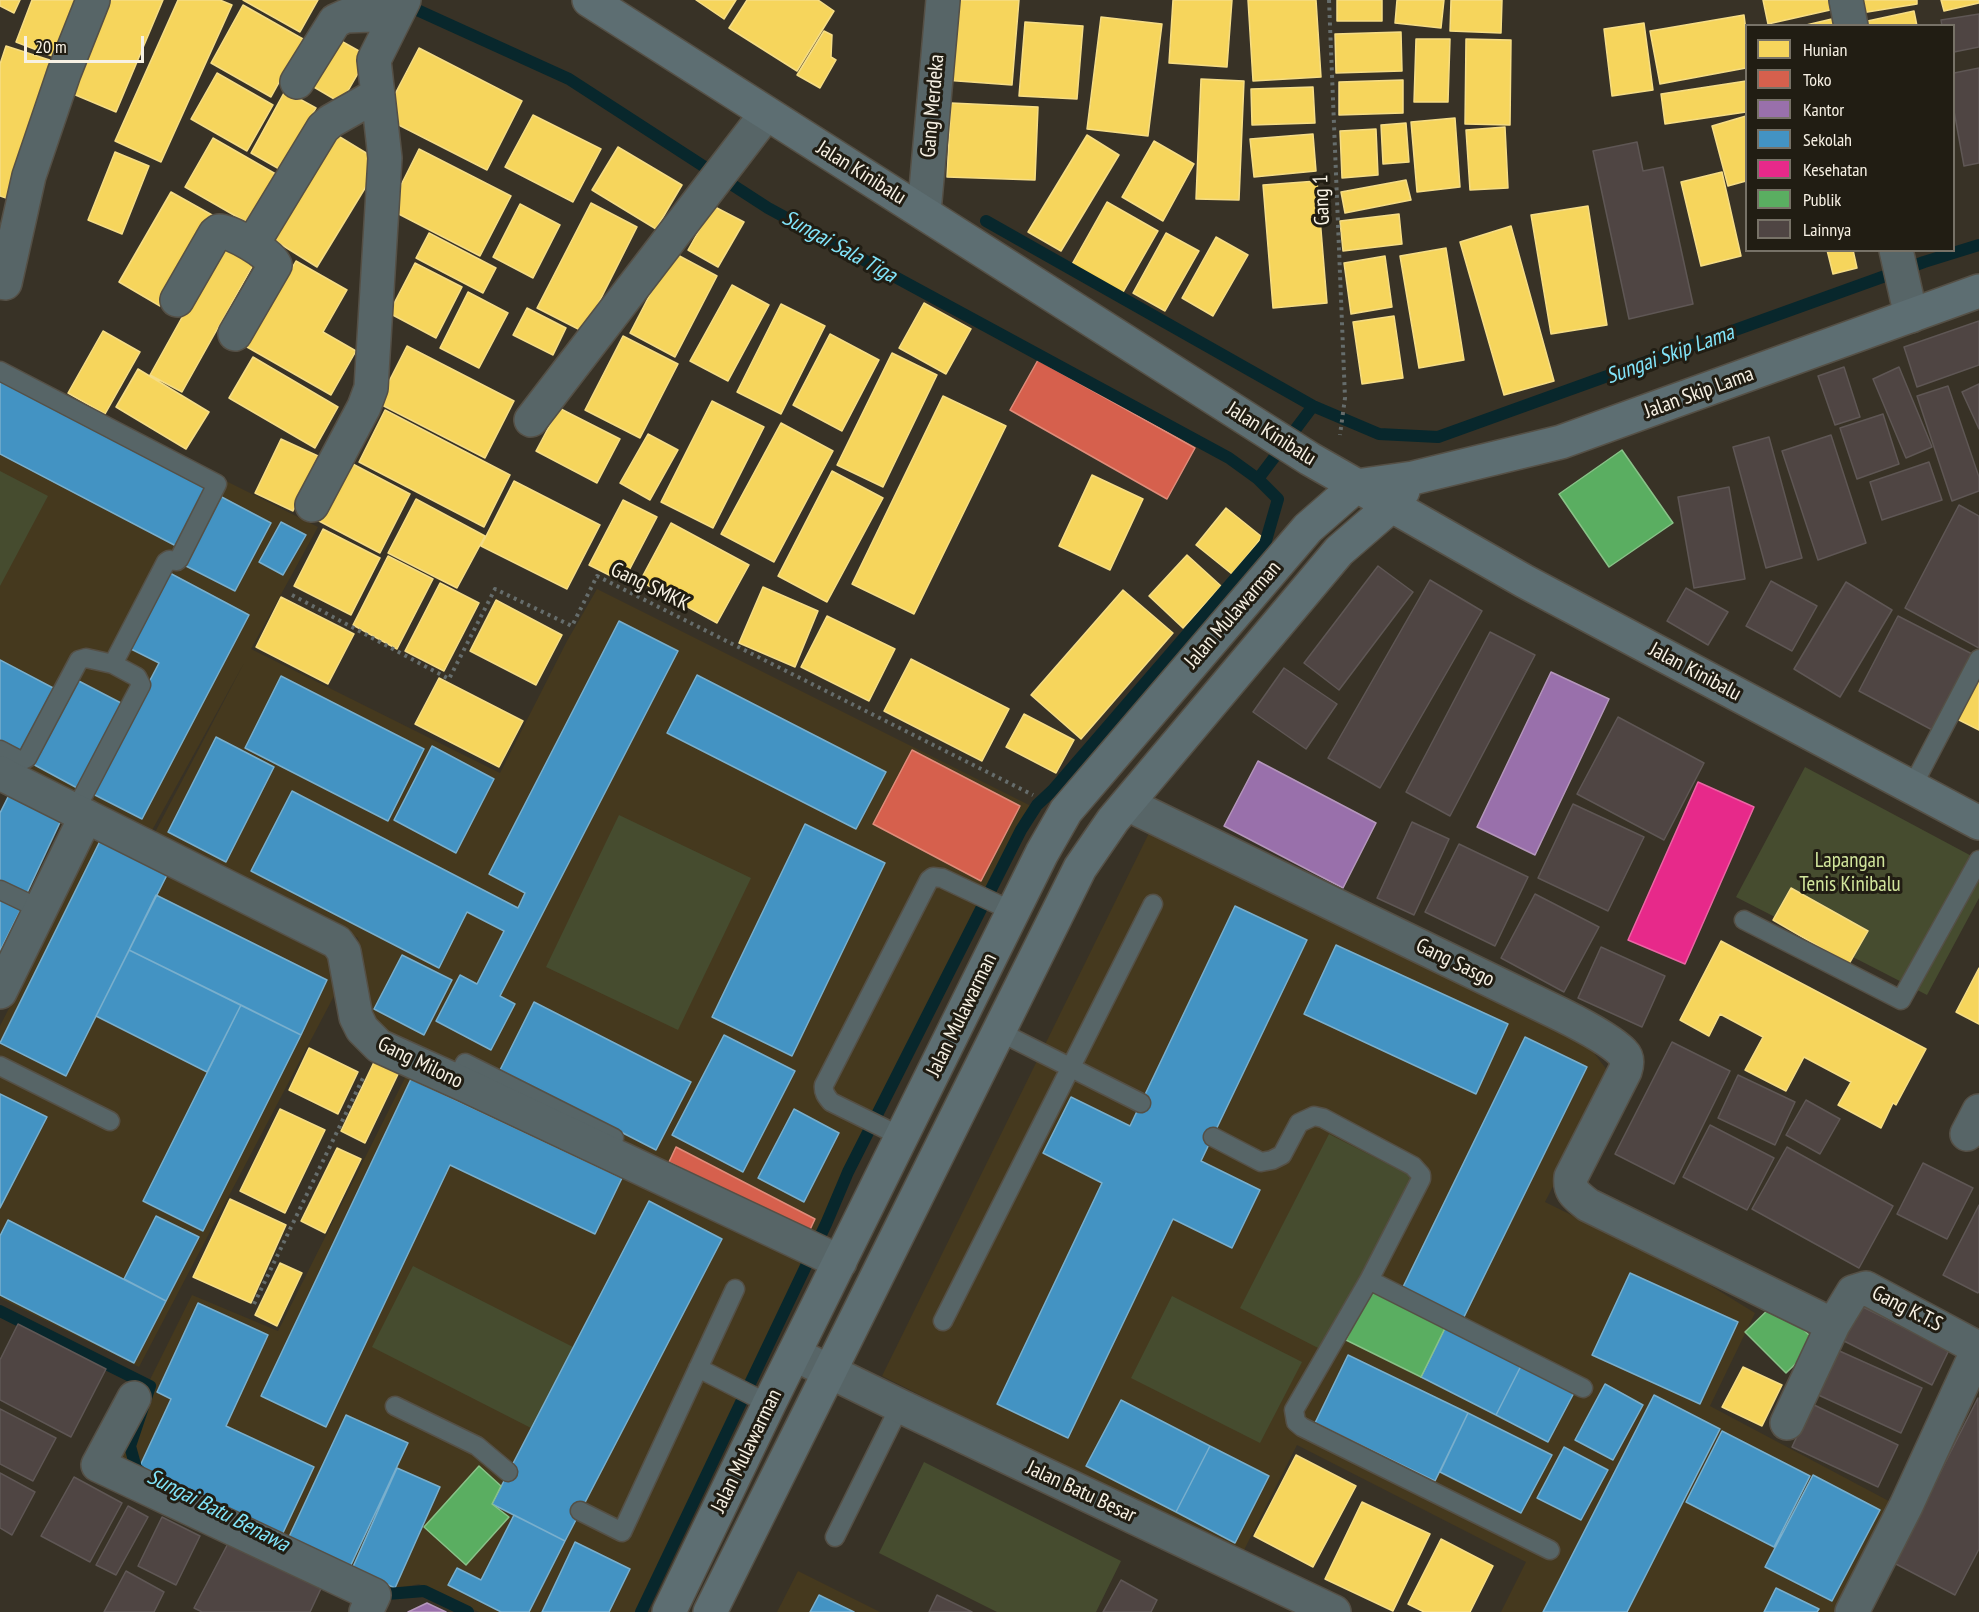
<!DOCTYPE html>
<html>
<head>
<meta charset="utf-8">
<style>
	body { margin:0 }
	#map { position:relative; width:1979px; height:1612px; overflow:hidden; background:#383226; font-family:"PT Sans Narrow",sans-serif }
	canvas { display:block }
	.legend { position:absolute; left:1745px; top:24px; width:210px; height:228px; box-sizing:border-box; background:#211d13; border:2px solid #777267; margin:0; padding:8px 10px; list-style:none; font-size:18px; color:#f7f1e4 }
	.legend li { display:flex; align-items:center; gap:12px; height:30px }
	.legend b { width:30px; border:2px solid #777267 }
	.scale { position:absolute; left:24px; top:36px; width:120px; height:27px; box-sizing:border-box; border:3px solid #f7f1e4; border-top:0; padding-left:8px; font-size:18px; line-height:21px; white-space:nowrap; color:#f7f1e4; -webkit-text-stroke:4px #211d13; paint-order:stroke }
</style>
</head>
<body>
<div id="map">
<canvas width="1979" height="1612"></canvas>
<ul class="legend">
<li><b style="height:16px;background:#f6d55c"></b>Hunian</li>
<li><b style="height:16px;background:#d6604d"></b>Toko</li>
<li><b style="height:16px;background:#9970ab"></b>Kantor</li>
<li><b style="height:16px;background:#4393c3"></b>Sekolah</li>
<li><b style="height:16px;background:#e7298a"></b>Kesehatan</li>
<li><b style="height:16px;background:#5aae61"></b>Publik</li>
<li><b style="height:16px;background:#4f4543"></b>Lainnya</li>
</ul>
<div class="scale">20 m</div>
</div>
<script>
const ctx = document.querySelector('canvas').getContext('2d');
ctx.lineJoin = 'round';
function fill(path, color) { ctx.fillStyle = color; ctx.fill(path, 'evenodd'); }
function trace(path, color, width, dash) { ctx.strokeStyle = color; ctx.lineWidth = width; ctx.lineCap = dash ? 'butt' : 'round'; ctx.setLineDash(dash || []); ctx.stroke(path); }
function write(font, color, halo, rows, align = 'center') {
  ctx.font = font + ' "PT Sans Narrow",sans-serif'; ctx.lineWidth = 6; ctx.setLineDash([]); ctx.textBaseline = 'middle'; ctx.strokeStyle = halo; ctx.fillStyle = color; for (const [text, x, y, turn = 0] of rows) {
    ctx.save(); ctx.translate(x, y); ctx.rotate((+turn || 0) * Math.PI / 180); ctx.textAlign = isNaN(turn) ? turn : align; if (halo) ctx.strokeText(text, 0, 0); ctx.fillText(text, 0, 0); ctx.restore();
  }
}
const built = new Path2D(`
	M0,368L318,527L251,649L500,773L567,641L597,589L1033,807L812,1239L397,1038L371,1018L365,999L358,938L152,838L244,663L150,834L0,758Z
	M1150,831L1578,1032L1610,1074L1545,1202L1695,1276L1755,1313L1710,1406L1900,1507L1844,1612H1501L1526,1562L1297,1445L1241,1556L882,1376Z
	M96,836L329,954L334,996L139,1367L0,1298V1026Z
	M409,1070L805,1260L638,1612H479L419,1584L388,1590L112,1456L192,1295L278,1331Z
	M798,1571L880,1612H777Z`);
const green = new Path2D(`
	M0,471L48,496L0,586Z
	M1805,767L1979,860V898L1927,995L1736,897Z
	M619,815L751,878L678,1030L546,967Z
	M1329,1134L1413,1177L1324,1351L1240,1308Z
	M413,1266L573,1347L531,1428L372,1347Z
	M1172,1296L1302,1362L1260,1443L1131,1378Z
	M924,1462L1121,1561L1096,1612H997L879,1553Z`);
const homes = new Path2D(`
	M0,0H20L14,13L0,6Z
	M32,0H83L60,59L16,42Z
	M105,0H163L116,112L66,91Z
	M178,0H220L232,5L161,162L115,141Z
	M243,0H318L300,32Z
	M696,0H736L724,19Z
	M747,0H818L834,11L797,71L729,28Z
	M950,0H1019L1012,85L944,80Z
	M1173,0H1232L1227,67L1169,63Z
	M1248,0H1316L1321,77L1253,81Z
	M1337,0H1382V21H1337Z
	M1397,0H1444L1441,28L1395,23Z
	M1451,0H1502L1501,33L1450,31Z
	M1763,0H1837L1839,8L1768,24Z
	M1852,0H1917V4L1855,14Z
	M1941,0H1979V3L1944,11Z
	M243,5L303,39L271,97L211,63Z
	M1914,11L1917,26H1864L1863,22Z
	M1744,15L1746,31V68L1660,84L1650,31Z
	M1101,17L1162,24L1148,136L1087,129Z
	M1836,18L1837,26H1802Z
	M1025,22L1083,26L1077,99L1019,96Z
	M1644,23L1653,90L1612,96L1604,29Z
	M824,31L832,35L831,57L836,60L820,88L797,75Z
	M1401,32L1402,71L1336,73L1335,34Z
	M334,37L368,56L341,103L307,83Z
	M1416,39H1450L1448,102H1414Z
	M1466,39L1511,40L1510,125L1465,124Z
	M6,46L59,63L15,201L0,196V64Z
	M419,48L522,101L487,170L383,117Z
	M217,73L273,105L247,151L191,119Z
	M1201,79L1244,81L1239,200L1196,199Z
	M1403,80V113L1339,115V82Z
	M1746,81V112L1665,124L1661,94Z
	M1313,87L1315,123L1252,125L1251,89Z
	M285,91L316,108L281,170L251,153Z
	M951,103L1038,107L1035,180L947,177Z
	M533,115L601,149L573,202L505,167Z
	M1746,116V181L1728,186L1712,126Z
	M1455,118L1460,187L1417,192L1411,122Z
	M1406,123L1409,162L1383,164L1381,125Z
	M1505,127L1508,188L1470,190L1466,130Z
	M1376,129L1378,175L1342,178L1340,131Z
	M330,131L381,162L317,267L266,235Z
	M1313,134L1316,171L1254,177L1250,139Z
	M1087,135L1119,155L1061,251L1028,232Z
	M213,138L281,177L253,226L185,187Z
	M1154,141L1194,164L1163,221L1122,197Z
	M618,147L682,185L656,229L592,190Z
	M419,149L511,196L480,256L389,209Z
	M115,152L149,166L122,234L88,220Z
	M1722,172L1741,256L1701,266L1681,182Z
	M1406,180L1411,200L1345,213L1341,192Z
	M1317,181L1327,303L1273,308L1263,185Z
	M171,192L212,215L160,306L119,282Z
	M1107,202L1158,231L1122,294L1071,266Z
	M591,203L637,227L584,332L537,308Z
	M520,204L560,225L533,278L493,257Z
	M713,206L744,222L718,267L688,250Z
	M1588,206L1607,325L1551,334L1531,215Z
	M1399,214L1402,244L1343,251L1340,221Z
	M1511,226L1554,381L1504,395L1460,242Z
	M429,233L496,268L483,293L416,258Z
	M1166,233L1199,251L1165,311L1133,293Z
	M1216,237L1248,255L1213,316L1182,298Z
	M225,240L257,258L182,392L150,375Z
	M1446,248L1464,360L1419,368L1400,256Z
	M1827,250H1853L1857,268L1833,274Z
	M672,252L717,276L675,357L630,333Z
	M1385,256L1392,307L1351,314L1344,263Z
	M296,261L347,290L323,332L356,351L331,395L247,347Z
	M415,263L462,287L436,338L389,313Z
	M732,285L769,305L728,381L690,361Z
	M468,292L508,313L479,368L440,348Z
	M924,303L971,329L946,374L899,348Z
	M781,304L825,326L781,414L737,392Z
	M527,308L566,328L553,355L513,335Z
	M1394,316L1403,378L1362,384L1353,322Z
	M103,331L140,352L105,414L68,393Z
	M830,334L879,360L842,431L793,405Z
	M623,336L678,364L640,438L585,410Z
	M407,346L514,401L485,458L378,403Z
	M892,353L937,375L883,487L837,465Z
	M253,357L338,407L315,448L229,398Z
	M138,369L209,412L186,449L116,407Z
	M943,396L1006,426L914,614L852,584Z
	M712,401L764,427L713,528L661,502Z
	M559,408L620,439L597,483L536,451Z
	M385,410L510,475L484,527L359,462Z
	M781,423L833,451L774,562L721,534Z
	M648,434L678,450L650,500L620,483Z
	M281,439L318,456L293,511L255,493Z
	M349,462L410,494L380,553L319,521Z
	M832,471L883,498L827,602L778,576Z
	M1092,475L1143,499L1110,570L1059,546Z
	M514,481L600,525L567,589L481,546Z
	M416,499L485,536L457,588L388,553Z
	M623,500L657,517L623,582L589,565Z
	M1226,508L1262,537L1232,574L1196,545Z
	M671,523L749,565L717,623L640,581Z
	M323,529L380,558L351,615L294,586Z
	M1187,555L1221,586L1183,628L1149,596Z
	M388,556L433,579L397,649L353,625Z
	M440,583L479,603L444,671L405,651Z
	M763,587L818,611L795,667L739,643Z
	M1123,590L1173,633L1081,739L1031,695Z
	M281,597L354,634L328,684L256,647Z
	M496,600L562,635L536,685L470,651Z
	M827,616L895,649L869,701L801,667Z
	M911,659L1009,709L982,761L884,711Z
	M1979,668V730L1953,717Z
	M439,678L523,721L499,767L415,724Z
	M1024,714L1074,740L1056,773L1006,747Z
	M1791,888L1868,931L1849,964L1773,920Z
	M1721,941L1926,1049L1896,1105L1893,1103L1881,1128L1838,1105L1851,1082L1804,1057L1786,1091L1745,1070L1763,1037L1720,1014L1709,1036L1680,1020Z
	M1979,968V1024L1956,1012Z
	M309,1048L358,1072L338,1114L289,1090Z
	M376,1058L400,1070L365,1143L341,1131Z
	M280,1109L325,1130L285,1213L240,1191Z
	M337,1148L361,1159L325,1233L301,1221Z
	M230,1199L286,1225L251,1303L193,1277Z
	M280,1263L302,1273L277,1326L255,1315Z
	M1743,1367L1782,1385L1762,1426L1722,1407Z
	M1296,1455L1356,1486L1313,1567L1254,1536Z
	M1362,1502L1430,1534L1393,1611L1325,1579Z
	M1441,1539L1493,1566L1470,1612H1424L1408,1604Z`);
const shops = new Path2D(`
	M1038,360L1195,448L1167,499L1010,410Z
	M912,750L1020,806L981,881L873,824Z
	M676,1147L815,1219L808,1234L669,1162Z`);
const offices = new Path2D(`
	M1551,672L1609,699L1535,855L1477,827Z
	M1258,761L1376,823L1343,888L1224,826Z
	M427,1603L446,1612H408Z`);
const schools = new Path2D(`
	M0,375L211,484L178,547L0,454Z
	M216,494L271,523L235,591L180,563Z
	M281,522L306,535L283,575L259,562Z
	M166,571L249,615L142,819L91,793L159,663L127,647Z
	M619,621L678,651L500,996L515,1004L491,1050L436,1021L460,975L477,984L504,931L467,912L439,968L251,871L292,791L518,908L525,893L489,874Z
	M0,660L57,690L21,758L0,747Z
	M697,675L886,772L856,829L667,733Z
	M281,676L424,749L388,821L245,748Z
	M73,678L123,704L79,789L29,762Z
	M216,737L274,767L226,862L168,832Z
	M432,746L494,779L456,853L394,820Z
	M11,791L63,816L26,895L0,883V813Z
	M805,824L885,863L792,1056L712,1017Z
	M100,841L167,875L66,1076L0,1043Z
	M156,895L327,980L301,1035L129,950Z
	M0,899L21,909L0,951Z
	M1235,906L1307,940L1201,1161L1260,1190L1232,1248L1173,1219L1068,1438L997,1404L1102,1183L1043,1153L1071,1097L1130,1126Z
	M1336,945L1508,1024L1476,1094L1304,1014Z
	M129,950L241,1005L207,1072L96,1016Z
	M402,955L452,980L424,1035L374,1009Z
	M534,1002L691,1082L656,1150L500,1070Z
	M241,1005L301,1035L203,1231L143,1201Z
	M724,1035L795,1071L743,1172L672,1135Z
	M1525,1037L1587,1067L1462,1321L1401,1291Z
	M411,1079L622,1178L595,1234L450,1165L326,1427L261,1396Z
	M0,1094L47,1117L0,1208Z
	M794,1109L839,1133L804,1202L758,1178Z
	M649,1201L722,1239L565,1541L492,1504Z
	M156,1216L199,1237L166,1301L124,1279Z
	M8,1220L166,1301L134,1363L0,1295V1236Z
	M1630,1273L1738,1322L1700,1404L1592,1355Z
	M198,1303L268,1335L226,1426L314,1467L282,1535L139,1468L171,1399L157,1392Z
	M1447,1324L1523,1362L1496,1415L1421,1377Z
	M1348,1355L1468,1413L1435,1481L1315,1423Z
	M1523,1362L1576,1389L1548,1442L1496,1415Z
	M1605,1384L1643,1405L1613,1460L1575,1440Z
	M1654,1395L1720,1429L1627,1612H1543Z
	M1121,1400L1210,1446L1176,1512L1086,1466Z
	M1468,1413L1552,1455L1521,1513L1440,1472Z
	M346,1415L408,1443L350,1567L288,1539Z
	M1722,1431L1810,1476L1774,1547L1686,1502Z
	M1210,1446L1269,1476L1235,1543L1176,1512Z
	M1564,1447L1608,1470L1581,1520L1537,1498Z
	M397,1468L440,1487L395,1588L352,1569Z
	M1813,1475L1880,1510L1832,1601L1765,1567Z
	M514,1515L565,1541L529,1612H501L448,1585L457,1568L481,1580Z
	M575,1542L630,1569L609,1612H542Z
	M1776,1588L1819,1609L1817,1612H1764Z
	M819,1595L854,1612H810Z`);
const health = new Path2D(`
	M1698,782L1754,807L1685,964L1628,940Z`);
const public = new Path2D(`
	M1622,450L1673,523L1609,567L1559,494Z
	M1373,1286L1447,1324L1421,1377L1346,1340Z
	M1776,1302L1817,1343L1786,1373L1745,1332Z
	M479,1466L501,1486L492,1504L509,1517L466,1565L424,1527Z`);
const stream = new Path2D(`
	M404,4L569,79L768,208L1229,458L1258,479L1278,499L1265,544L1053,790L1037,805L1021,830L848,1172L826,1224L641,1612
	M986,221L1313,406L1379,434L1438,437L1924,262L1979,245
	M1258,479L1313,406
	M0,1311L150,1386L130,1446L136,1468L145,1476
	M377,1589L387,1594L424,1591L468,1612`);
const building = new Path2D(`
	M1979,14V47L1954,52V26H1942L1941,20Z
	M1979,68V163L1964,166L1954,111V73Z
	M1637,142L1643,171L1663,167L1693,304L1629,319L1593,151Z
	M1979,321V365L1917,387L1904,347Z
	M1844,367L1860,417L1835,425L1818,376Z
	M1899,367L1932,447L1906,458L1873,379Z
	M1979,384V429L1962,392Z
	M1948,386L1979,477V491L1952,501L1917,396Z
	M1883,414L1899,464L1857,479L1840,428Z
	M1831,435L1866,543L1818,560L1782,451Z
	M1769,437L1802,558L1766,568L1733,447Z
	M1929,462L1942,500L1882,520L1870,482Z
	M1729,487L1745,579L1694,588L1678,497Z
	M1959,505L1979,516V648L1905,608Z
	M1378,566L1413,592L1339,690L1304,663Z
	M1430,580L1482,611L1380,788L1328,758Z
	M1771,581L1817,606L1792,651L1746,626Z
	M1846,582L1892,610L1840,697L1794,669Z
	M1686,588L1728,612L1708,645L1667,621Z
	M1898,616L1976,656L1936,732L1859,691Z
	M1490,632L1535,655L1450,816L1406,792Z
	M1284,668L1337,704L1306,749L1253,712Z
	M1618,717L1704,763L1664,840L1577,794Z
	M1573,804L1644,837L1608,911L1538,878Z
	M1412,822L1449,839L1414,915L1377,898Z
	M1459,844L1528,877L1495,946L1425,912Z
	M1535,894L1599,927L1564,992L1501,958Z
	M1601,947L1665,976L1642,1027L1578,998Z
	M1672,1042L1730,1071L1674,1184L1615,1154Z
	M1738,1075L1795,1102L1775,1145L1718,1118Z
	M1806,1100L1840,1119L1820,1154L1786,1135Z
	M1710,1125L1774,1158L1747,1210L1683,1177Z
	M1787,1147L1893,1206L1859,1268L1752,1209Z
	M1923,1163L1973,1188L1947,1239L1897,1214Z
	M1979,1205V1291L1978,1293L1943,1275Z
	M1859,1305L1949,1350L1932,1385L1842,1340Z
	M18,1324L106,1369L71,1437L0,1400V1360Z
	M1835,1349L1922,1388L1901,1433L1814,1393Z
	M1978,1398L1979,1549L1955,1595L1894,1563Z
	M1812,1404L1898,1445L1878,1487L1792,1447Z
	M0,1409L56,1438L33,1481L0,1464Z
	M0,1473L35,1492L12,1535L0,1528Z
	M74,1477L122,1503L90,1562L41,1536Z
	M128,1506L148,1517L116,1575L96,1565Z
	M162,1517L200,1536L176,1585L138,1566Z
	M233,1534L325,1580L310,1612H202L194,1608Z
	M126,1571L164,1592L154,1612H104Z
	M1121,1580L1157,1600L1151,1612H1103Z
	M937,1595L972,1612H929Z`);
const path = new Path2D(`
	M1329,0L1345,398L1340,435
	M292,595L449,679L495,589L572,626L597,576L1033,795
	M254,1304L363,1078`);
const lane = new Path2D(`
	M0,371L217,484L179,559L177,561L169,560L166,562L113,664L137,677L141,685L75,811
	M0,750L21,761L27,758L79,660L86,658L113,664
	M1912,787L1979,659
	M0,890L40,909
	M1744,920L1901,1000L1979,860
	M998,1031L1141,1103
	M0,1066L110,1121
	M456,1081L465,1063L614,1138
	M902,1137L831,1102C826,1096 823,1092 824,1085L929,880L933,877L942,878L1014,912
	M1213,1137L1261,1162L1272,1160L1282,1155L1299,1123L1314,1116L1323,1118L1413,1166L1421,1175V1179L1369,1280L1583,1388
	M1369,1280L1294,1410L1296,1422L1302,1427L1550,1550
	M943,1321L1153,904
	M698,1368L769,1404
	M395,1406L477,1446L508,1472
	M580,1511L622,1532L735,1289
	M835,1537L900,1406`);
const street = new Path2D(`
	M1846,0L1851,26
	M297,82L335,21L346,16L396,14
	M924,212L943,0
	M252,245L323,128L331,121L377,95
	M1896,250L1911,316
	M5,283L29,176L64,73L93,0
	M177,300L215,234L219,231C231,231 271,254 275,265L235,334
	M531,420L766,114
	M312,505L364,407L371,388L385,158L374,60L404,0
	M0,773L337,942L344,952L356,1017L362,1029L379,1046L465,1085L840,1262
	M1127,804L1562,1015C1578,1023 1612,1041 1623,1053C1628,1058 1627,1065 1625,1071L1571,1177C1569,1192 1577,1196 1588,1205L1833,1325L1853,1292L1866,1288L1972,1345L1976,1350L1975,1356L1906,1506L1852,1612
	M0,992L86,816
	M1967,1134L1979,1111
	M794,1354L900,1406L1334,1612
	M134,1398L98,1465L374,1595L366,1612
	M1787,1423L1833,1325`);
const secondary = new Path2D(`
	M589,0L1310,459L1524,581L1979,823
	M669,1612L769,1404L1042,853L1066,811L1308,528L1356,486L1413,478L1561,442L1979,291
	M710,1612L1080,868L1113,820L1339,551L1391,506L1403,491`);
const streetNames = [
	["Gang Merdeka",933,106,-85],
	["Jalan Kinibalu",861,173,32],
	["Gang 1",1322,200,-92],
	["Jalan Skip Lama",1699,393,-20],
	["Jalan Kinibalu",1271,434,32],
	["Gang SMKK",650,587,26],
	["Jalan Mulawarman",1233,615,-49],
	["Jalan Kinibalu",1695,672,28],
	["Gang Sasgo",1455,963,26],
	["Jalan Mulawarman",962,1015,-64],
	["Gang Milono",420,1063,26],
	["Gang K.T.S",1907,1309,27],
	["Jalan Mulawarman",747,1451,-64],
	["Jalan Batu Besar",1081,1492,25]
];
const parkNames = [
	["Lapangan",1850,861],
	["Tenis Kinibalu",1850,885]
];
const waterNames = [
	["Sungai Sala Tiga",839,247,29],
	["Sungai Skip Lama",1670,355,-20],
	["Sungai Batu Benawa",218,1511,27]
];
fill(built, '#45391e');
fill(green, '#464c2f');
fill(homes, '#f6d55c');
trace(homes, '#f6dd85', 1.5);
fill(shops, '#d6604d');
trace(shops, '#e08c7a', 1.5);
fill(offices, '#9970ab');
trace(offices, '#b597bc', 1.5);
fill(schools, '#4393c3');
trace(schools, '#79afcd', 1.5);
fill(health, '#e7298a');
trace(health, '#ec65a5', 1.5);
fill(public, '#5aae61');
trace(public, '#89c288', 1.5);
trace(stream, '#08272c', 12);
fill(building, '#4f4543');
trace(building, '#5f5755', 1.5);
trace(lane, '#555046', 21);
trace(street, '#555046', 36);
trace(secondary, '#555046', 36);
trace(path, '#666d6c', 4, [3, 4.5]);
trace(lane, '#576567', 18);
trace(street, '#576567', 33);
trace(secondary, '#5d6e72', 33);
write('21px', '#f7f1e4', '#211d13', streetNames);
write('21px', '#d1e59c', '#211d13', parkNames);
write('italic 22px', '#82e5fb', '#211d13', waterNames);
</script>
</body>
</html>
